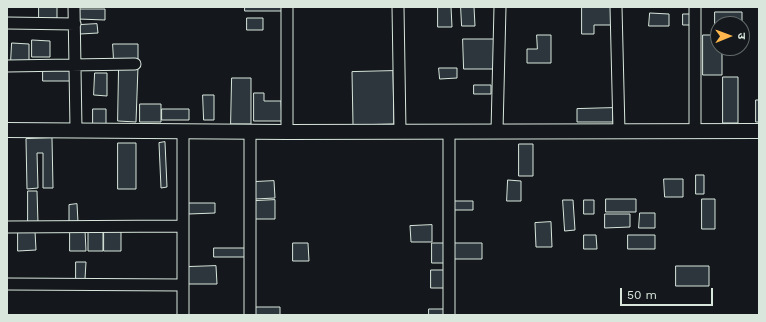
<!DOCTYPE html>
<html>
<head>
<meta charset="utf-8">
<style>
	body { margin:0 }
	#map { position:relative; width:766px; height:322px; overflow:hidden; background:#14181c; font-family:"Work Sans","Noto Sans Devanagari",sans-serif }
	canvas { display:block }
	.frame { position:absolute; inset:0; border:8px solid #d8e6dc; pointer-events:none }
	.north { position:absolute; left:710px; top:16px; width:40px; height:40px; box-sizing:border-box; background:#14181c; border:1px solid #626a69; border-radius:50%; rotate:89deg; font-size:11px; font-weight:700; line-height:16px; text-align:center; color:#d8e6dc }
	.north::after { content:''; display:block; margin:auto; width:14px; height:18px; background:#ffb74d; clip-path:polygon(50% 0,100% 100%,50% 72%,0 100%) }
	.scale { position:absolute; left:620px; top:288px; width:93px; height:18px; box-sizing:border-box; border:2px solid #d8e6dc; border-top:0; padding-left:5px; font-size:12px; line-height:14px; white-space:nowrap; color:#d8e6dc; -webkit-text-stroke:3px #14181c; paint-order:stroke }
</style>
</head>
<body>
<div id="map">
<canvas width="766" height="322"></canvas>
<div class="frame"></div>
<div class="north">उ</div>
<div class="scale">50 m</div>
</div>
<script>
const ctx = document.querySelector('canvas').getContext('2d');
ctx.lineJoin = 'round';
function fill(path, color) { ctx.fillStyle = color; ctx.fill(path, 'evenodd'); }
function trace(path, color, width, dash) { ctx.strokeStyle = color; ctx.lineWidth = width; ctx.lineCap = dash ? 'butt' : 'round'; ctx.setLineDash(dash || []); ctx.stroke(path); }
const building = new Path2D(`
	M39,7H57V18L39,19Z
	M245,7H282V11H245Z
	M438,7H451L452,27H438Z
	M461,7H474L475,26H462Z
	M582,7H612V25H594V34H582Z
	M78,9H105V20L78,19Z
	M715,12H742V29V24H718V28H715Z
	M650,13L669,14V26H649Z
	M683,14H691L692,25H683Z
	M247,18H263V30H247Z
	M97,24L98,33L80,34L79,25Z
	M537,35H551V63H527V49H537Z
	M703,35H718V48H722V75H703Z
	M463,39H495V69H464Z
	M32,40L50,41V57H32Z
	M12,43L29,44V63L11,62Z
	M113,44H138V61H114Z
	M119,66L138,67L136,122L118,121Z
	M43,68H72V81H43Z
	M439,68H457V78L440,79Z
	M393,71L394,124L353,125L352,72Z
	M95,73H107V96L94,95Z
	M723,77H738V123H723Z
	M232,78H251V124H231Z
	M474,85H491V94H474Z
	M254,93H264V101H281L282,121H254Z
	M203,95H214V120H204Z
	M756,100H759V122H756Z
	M140,104H161V122H140Z
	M613,108V122H577V109Z
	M93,109H106V124H93Z
	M162,109H189V120H162Z
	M52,138L53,188H43V153H37L38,188L27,189L26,139Z
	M165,142L167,187L161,188L159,143Z
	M118,143H136V189H118Z
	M519,144H533V176H519Z
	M696,175H704V194H696Z
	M664,179H683V197H665Z
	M508,180L521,181V201H507Z
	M274,181L275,198L255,199L254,182Z
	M28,191H37L38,223L28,224Z
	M606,199H636V212H606Z
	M702,199H715V229H702Z
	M275,200V219H255V201Z
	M563,200H573L575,230L565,231Z
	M584,200H594V214H584Z
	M452,201H473V210H452Z
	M189,203H215V213L189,214Z
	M77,204L78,222H69V205Z
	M640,213H655V228H639Z
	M605,214H630V227L605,228Z
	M551,222L552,247H536L535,223Z
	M432,225V242H411L410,226Z
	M70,230H85L86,251H70Z
	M103,230V251H88V231Z
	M104,230H121V251H104Z
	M18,231H35L36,250L18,251Z
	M584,235H596L597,249H584Z
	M628,235H655V249H628Z
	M293,243H308L309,261H293Z
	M432,243H448L447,263H432Z
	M452,243H482V259H452Z
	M214,248H245V257H214Z
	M76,262H86L85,279H76Z
	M216,266L217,284H187V267Z
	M676,266H709V286H676Z
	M431,270H447V288H431Z
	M254,307H280V315H254Z
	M429,309H445V315H429Z`);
const minor = new Path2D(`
	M74,7L76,129
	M287,7V132
	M398,7L400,131
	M616,7L619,131
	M7,23L75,24
	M7,66L135,64
	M497,131L500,7
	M695,131V7
	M7,227L183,226
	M7,284L183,285
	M183,315V131
	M250,315V131
	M449,315V131`);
const tertiary = new Path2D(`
	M7,130L287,132L759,131`);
fill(building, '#2c363c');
trace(building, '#d8e6dc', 1);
trace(minor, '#d8e6dc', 13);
trace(tertiary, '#d8e6dc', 16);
trace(minor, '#14181c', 11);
trace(tertiary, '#14181c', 14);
</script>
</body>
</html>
